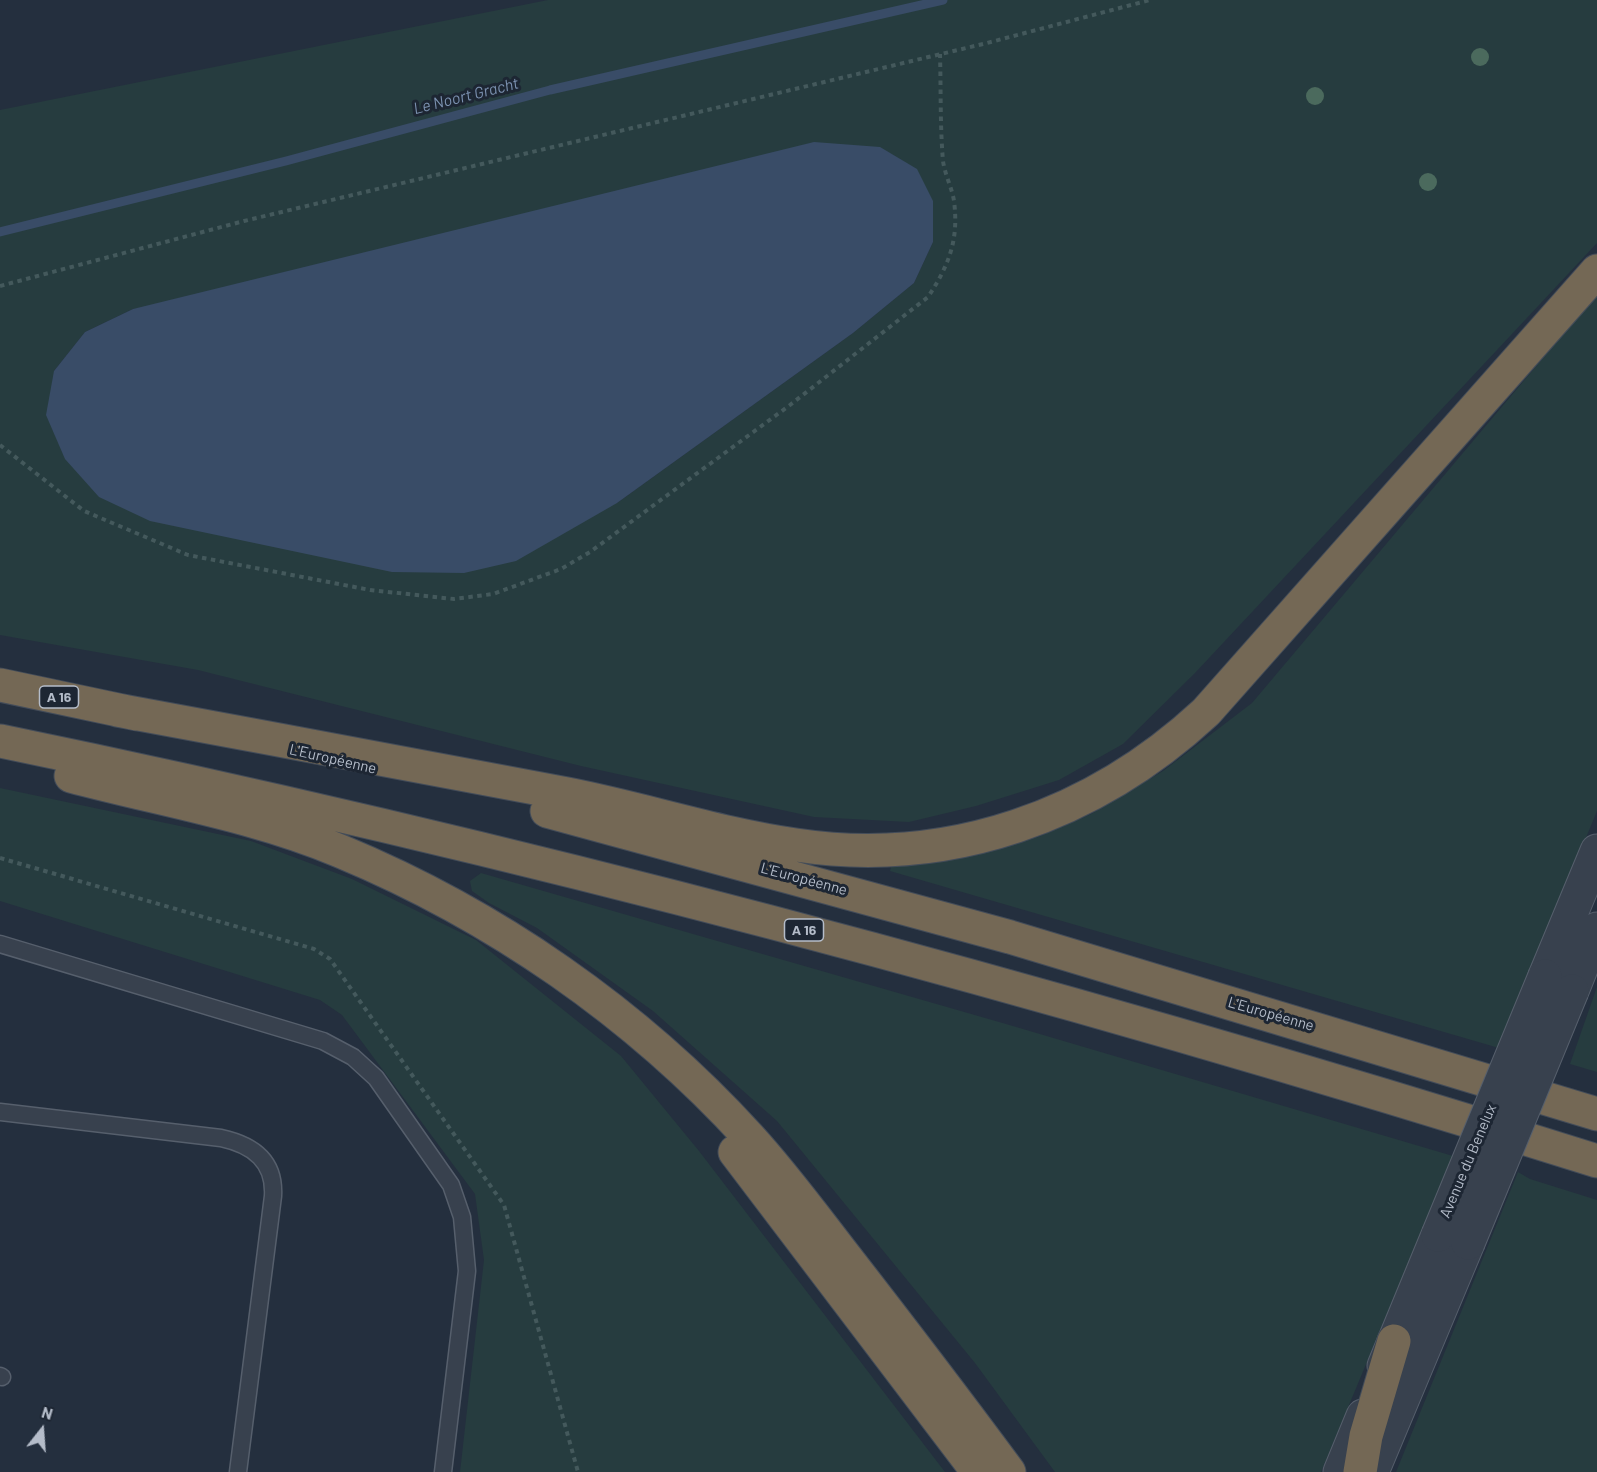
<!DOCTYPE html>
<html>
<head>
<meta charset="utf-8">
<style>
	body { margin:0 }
	#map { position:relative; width:1597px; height:1472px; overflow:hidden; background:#242f3e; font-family:Barlow,sans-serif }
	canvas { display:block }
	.north { position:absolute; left:12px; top:1400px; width:60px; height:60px; -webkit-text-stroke:4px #1d2633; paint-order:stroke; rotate:17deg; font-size:16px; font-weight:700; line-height:24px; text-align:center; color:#b4bcc9 }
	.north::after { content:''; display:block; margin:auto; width:21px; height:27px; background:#b4bcc9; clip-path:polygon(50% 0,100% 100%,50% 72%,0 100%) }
</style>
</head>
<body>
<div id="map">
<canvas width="1597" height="1472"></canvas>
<div class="north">N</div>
</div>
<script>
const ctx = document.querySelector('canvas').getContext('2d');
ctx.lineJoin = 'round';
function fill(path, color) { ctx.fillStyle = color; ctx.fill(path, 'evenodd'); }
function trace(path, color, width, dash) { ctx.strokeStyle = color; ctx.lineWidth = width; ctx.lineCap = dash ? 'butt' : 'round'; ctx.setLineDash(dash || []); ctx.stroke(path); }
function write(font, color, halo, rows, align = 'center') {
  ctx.font = font + ' Barlow,sans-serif'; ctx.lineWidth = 6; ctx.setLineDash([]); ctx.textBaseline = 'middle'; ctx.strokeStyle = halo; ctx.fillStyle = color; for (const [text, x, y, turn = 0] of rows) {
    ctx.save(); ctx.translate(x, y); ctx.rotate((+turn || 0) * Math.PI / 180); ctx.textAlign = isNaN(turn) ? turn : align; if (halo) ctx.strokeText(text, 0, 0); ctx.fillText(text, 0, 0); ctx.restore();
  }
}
const green = new Path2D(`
	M548,0H1597V243L1195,673L1123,744L1059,780L976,806L909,822L814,817L581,766L198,670L0,635V110ZM933,201V242L914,283L853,333L617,503L54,371L85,332L133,309Z
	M1597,294V811L1499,1048L890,871L892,864L938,860L1038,837L1091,814L1163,771L1252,703Z
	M0,788L251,841L352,879L476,940L621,1056L699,1151L945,1472H460L484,1260L475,1194L342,1015L320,1000L0,901Z
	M481,873L1006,1024L1453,1156L1321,1472H1055L975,1363L777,1121L653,1011L537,928L489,903L472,891L470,881Z
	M1597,987V1072L1570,1064Z
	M1518,1172L1530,1179L1597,1200V1472H1396Z`);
const water = new Path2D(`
	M814,142L880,147L917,169L933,201V242L914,283L853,333L617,503L516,561L464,573L392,572L150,521L99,497L65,459L46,415L54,371L85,332L133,309Z`);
const stream = new Path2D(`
	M0,232L286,161L550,90L943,0`);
const path = new Path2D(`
	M0,286L244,221L987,43L1150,0
	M0,445L84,511L188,555L370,590L454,599L493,594L561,569L590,552L790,405L928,297C949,265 959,240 954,201C952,188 945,175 943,161C940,126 941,90 940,54
	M0,858L314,949L330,959L504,1205L578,1472`);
const service = new Path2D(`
	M0,944L323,1041L353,1057L376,1078L451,1185L462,1217L467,1271L443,1472
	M0,1112L221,1138C253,1145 275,1161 273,1196L238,1472
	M0,1376L2,1377`);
const tertiary = new Path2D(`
	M1545,976L1597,851
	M1572,991L1597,929
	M1384,1366L1438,1235
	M1340,1472L1363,1416
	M1372,1472L1468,1243`);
const motorway = new Path2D(`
	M0,685L137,714
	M117,710C267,738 417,765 567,794C644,809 719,834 796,845C949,868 1094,816 1206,712L1597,271
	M0,741C540,852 1071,996 1597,1161
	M71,776C161,800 254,815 340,851C494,915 636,1013 749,1137C783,1174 813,1215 844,1255C900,1327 955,1399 1009,1472
	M547,811L1010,937L1597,1114
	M735,1152L978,1472
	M1360,1472L1366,1436L1394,1341`);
const tertiaryBridge = new Path2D(`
	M1438,1235L1545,976
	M1468,1243L1572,991`);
const trees = [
	[1480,57],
	[1315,96],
	[1428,182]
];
const shields = [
	[59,697,39],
	[804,930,39]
];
const shieldNames = [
	["A 16",59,697],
	["A 16",804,930]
];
const streetNames = [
	["L'Européenne",333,759,13],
	["L'Européenne",804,879,15],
	["L'Européenne",1271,1014,16],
	["Avenue du Benelux",1468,1161,-67]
];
const waterNames = [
	["Le Noort Gracht",466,96,-14]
];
fill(green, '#263c3f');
fill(water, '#394c67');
trace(stream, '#394c67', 9);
trace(service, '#565f6c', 19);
trace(tertiary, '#565f6c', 35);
trace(motorway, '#434c59', 35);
trace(path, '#44595c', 4, [4.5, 4.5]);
trace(service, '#38414e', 16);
trace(tertiary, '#38414e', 33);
trace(motorway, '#746855', 33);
trace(tertiaryBridge, '#565f6c', 35, []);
trace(tertiaryBridge, '#38414e', 33);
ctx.fillStyle = '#4b6a5d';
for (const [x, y] of trees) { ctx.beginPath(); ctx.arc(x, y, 9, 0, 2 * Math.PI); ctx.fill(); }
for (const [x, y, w] of shields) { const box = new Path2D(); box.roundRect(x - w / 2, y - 11, w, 22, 4.5); ctx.fillStyle = '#1d2633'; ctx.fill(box); trace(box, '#b4bcc9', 1.5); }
write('bold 14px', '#b4bcc9', null, shieldNames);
write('15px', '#b4bcc9', '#1d2633', streetNames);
write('italic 16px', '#7c92b1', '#1d2633', waterNames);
</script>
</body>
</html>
